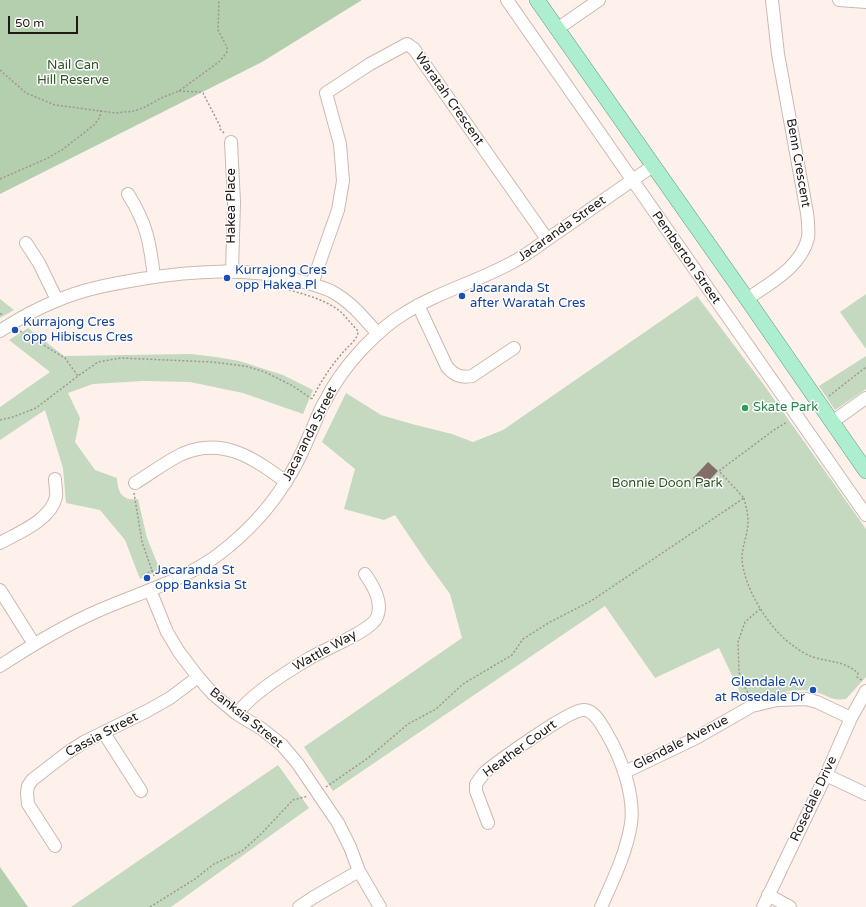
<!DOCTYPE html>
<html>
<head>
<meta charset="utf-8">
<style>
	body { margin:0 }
	#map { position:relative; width:866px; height:907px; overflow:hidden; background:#fef1eb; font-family:"Varela Round",sans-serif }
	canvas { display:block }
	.scale { position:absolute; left:8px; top:16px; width:70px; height:18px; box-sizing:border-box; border:2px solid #211916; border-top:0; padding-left:5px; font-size:12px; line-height:14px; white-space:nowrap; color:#211916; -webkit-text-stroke:3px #fff; paint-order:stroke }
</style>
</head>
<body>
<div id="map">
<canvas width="866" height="907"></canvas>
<div class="scale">50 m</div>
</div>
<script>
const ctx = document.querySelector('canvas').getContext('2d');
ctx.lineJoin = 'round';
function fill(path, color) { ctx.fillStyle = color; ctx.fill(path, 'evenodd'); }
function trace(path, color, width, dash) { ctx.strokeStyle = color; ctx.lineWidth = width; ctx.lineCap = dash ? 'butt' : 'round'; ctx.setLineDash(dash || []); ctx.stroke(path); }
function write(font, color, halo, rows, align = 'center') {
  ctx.font = font + ' "Varela Round",sans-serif'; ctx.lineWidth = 3; ctx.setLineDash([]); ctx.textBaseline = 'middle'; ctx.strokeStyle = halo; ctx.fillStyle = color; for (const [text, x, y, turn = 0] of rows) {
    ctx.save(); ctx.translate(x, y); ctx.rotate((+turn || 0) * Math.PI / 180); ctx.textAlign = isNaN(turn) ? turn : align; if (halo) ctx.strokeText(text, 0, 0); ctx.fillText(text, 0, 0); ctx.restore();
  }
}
const green = new Path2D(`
	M866,294V349L840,312Z
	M697,296L764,385L866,529V677L846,699C831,701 829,696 816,692C791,686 769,696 746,705L719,648L655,678L605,606L333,791L304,747L462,638L450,594L426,561L395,515L384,520L344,509L355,469L322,442L346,393L381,415L412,424L452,434L473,442L503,430Z
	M0,299L14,310L0,318Z
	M28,328L64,356L191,354L216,357L239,361L283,375L313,390L303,414L243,393L190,382L143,381L93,384L68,393L80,418L75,442L95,470L117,478C118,493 122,501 138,499L147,538L160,570L140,579L125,540L100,510L66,503L63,468L45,410L0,440V407L50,372L9,340Z
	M866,356V389L835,410L819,386Z
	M278,765L309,808L171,907H71Z`);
const forest = new Path2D(`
	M0,0H362L262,62L0,194Z
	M0,867L28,907H0Z`);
const building = new Path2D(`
	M708,462L718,471L703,487L693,478Z`);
const path = new Path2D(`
	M0,70L26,93L55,105L116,113L134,111L145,107L161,98L179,91L220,61L227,52V47L218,30L219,0
	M179,91L200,92L203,93L220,126V129L224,133
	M0,179L46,159L62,150L94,125L100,117L101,110
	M289,290C307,295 326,300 341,312C347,318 352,325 358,331C358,338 351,344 346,349C332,364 321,381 312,399
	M0,314H4
	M20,331L65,358L78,376
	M829,396L866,367
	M0,420L13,417L36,408L78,376L98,362L121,358L212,362L245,366L265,372L293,386L312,399
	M134,493L142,542L154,576
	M744,498C746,506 748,514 748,522C748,534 742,546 742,558C743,587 770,631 795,647C800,651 807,655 813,657C832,663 842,660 858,673L857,677L863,681
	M144,575L153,570
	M750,696L744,686L739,672L738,642L745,622L760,609
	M326,787L368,758L408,724L436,709L463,684L512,655L523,639L550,622L591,601L744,498L719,471L774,430L787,422
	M150,907L195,879L214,864L242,851L261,834L293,800L308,796`);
const minor = new Path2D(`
	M507,0L866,515
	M839,0L866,2
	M557,29L599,0
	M231,142L234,202L232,271
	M128,194C147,224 150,243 154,277
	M26,243L39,263L57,300
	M312,284L338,210L343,181L340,144L326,93L370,64L407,44L414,49L547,239
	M747,299C770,283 801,267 808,238C809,230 808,221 807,213L778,54L772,0
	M418,305L447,367C455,376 462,378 472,376L514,348
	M0,331C18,319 36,309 56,301C83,289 112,284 141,279C193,271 245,267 297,280C308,283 320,286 331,291C350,301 364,318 378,334
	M832,422L866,398
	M135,483C150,474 167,461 182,454C223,436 255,459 286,482
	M0,543C18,533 51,520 56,497C57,492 55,485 55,479
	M0,590L34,644
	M150,590L167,632L179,652L198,677L213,694L237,714L262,729L282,745L298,764L338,823L350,847L359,871L380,907
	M0,666C32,645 65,625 100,610C139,593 185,580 219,554C244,535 268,510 285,483C295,468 303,451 310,434C315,424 318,413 324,403C334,383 348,364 363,348C375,336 388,323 402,315C437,292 477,282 513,262C527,255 539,245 552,236C586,213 619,189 653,166
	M237,714C251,694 288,671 310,658C324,649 372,631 377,617C383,603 373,585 365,574
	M104,733L141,791
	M625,772L696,738L752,706L777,700L806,699L817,702L851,718
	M826,775L866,794
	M488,823L476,791V784L484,773C497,762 569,710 583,710C594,709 601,724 606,732C621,757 635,795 631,824C626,854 613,880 601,907
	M55,846L28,804L27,793L28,786L32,780L67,753L84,742L147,711L170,698L198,677
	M768,895L790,907
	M299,907L314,897L359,871
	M763,907L826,775L851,718L866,691`);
const major = new Path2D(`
	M537,0L747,299L866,471`);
const markers = [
	[227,278,4,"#1a4fb4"],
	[462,296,4,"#1a4fb4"],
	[15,330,4,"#1a4fb4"],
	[745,408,4,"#2e9e5b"],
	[147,578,4,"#1a4fb4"],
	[813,690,4,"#1a4fb4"]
];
const parkNames = [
	["Nail Can",73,66],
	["Hill Reserve",73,81],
	["Bonnie Doon Park",667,484]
];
const streetNames = [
	["Waratah Crescent",449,99,55],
	["Benn Crescent",798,163,80],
	["Hakea Place",232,206,-90],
	["Jacaranda Street",562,229,-35],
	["Pemberton Street",686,258,55],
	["Jacaranda Street",310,434,-63],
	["Wattle Way",325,651,-29],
	["Banksia Street",246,718,38],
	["Cassia Street",102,735,-28],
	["Glendale Avenue",681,743,-27],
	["Heather Court",520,749,-36],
	["Rosedale Drive",814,799,-65]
];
const transitNames = [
	["Kurrajong Cres",235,271],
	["opp Hakea Pl",235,286],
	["Jacaranda St",470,289],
	["after Waratah Cres",470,304],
	["Kurrajong Cres",23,323],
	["opp Hibiscus Cres",23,338],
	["Jacaranda St",155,571],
	["opp Banksia St",155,586],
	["Glendale Av",805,683,"right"],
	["at Rosedale Dr",805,698,"right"]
];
const leisureNames = [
	["Skate Park",753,408]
];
fill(green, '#c4d9c0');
fill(forest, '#b4cfae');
fill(building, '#826e69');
trace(minor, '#cdb8af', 14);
trace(major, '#589c79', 16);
trace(path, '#a19792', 1.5, [2, 2]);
trace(minor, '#fff', 12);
trace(major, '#adeece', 15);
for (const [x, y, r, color] of markers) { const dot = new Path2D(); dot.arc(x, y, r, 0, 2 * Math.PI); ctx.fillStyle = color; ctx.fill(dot); trace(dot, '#fff', 1.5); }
write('13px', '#2f5427', '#fff', parkNames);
write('13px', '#211916', '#fff', streetNames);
write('13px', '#164399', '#fff', transitNames, 'left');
write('13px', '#27864d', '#fff', leisureNames, 'left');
</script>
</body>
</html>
